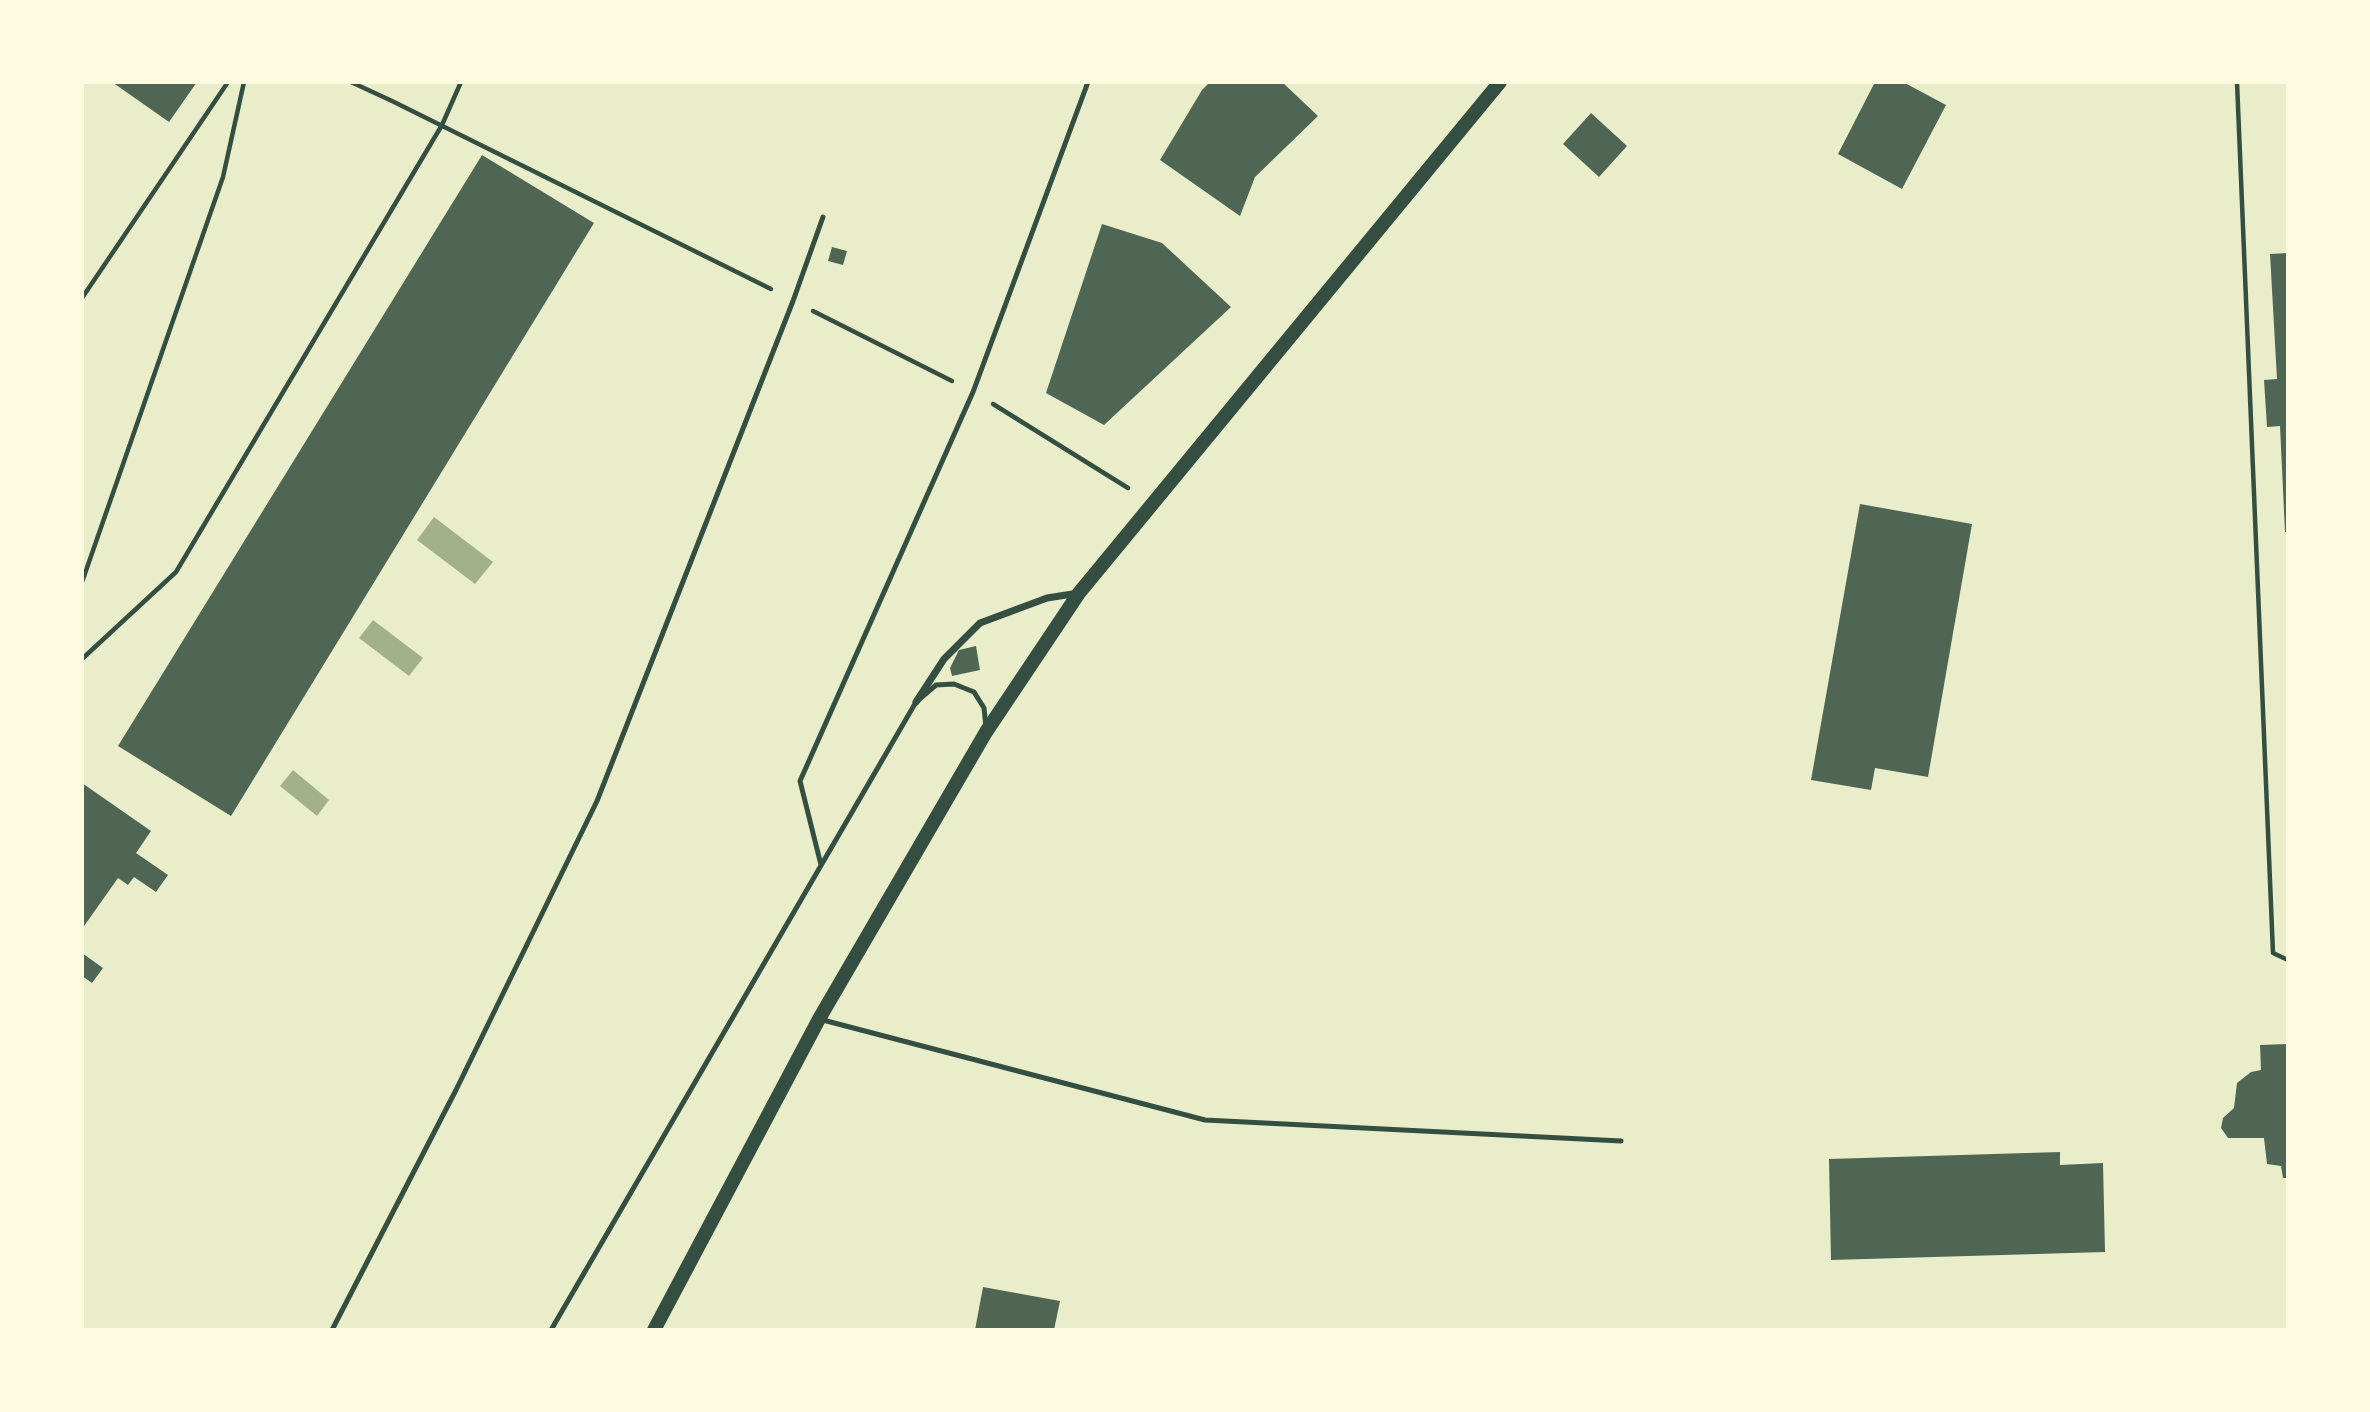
<!DOCTYPE html>
<html>
<head>
<meta charset="utf-8">
<style>
	body { margin:0 }
	#map { position:relative; width:2370px; height:1412px; overflow:hidden; background:#e9edc9; font-family:Montserrat,sans-serif }
	canvas { display:block }
	.frame { position:absolute; inset:0; border:84px solid #fefae0; pointer-events:none }
</style>
</head>
<body>
<div id="map">
<canvas width="2370" height="1412"></canvas>
<div class="frame"></div>
</div>
<script>
const ctx = document.querySelector('canvas').getContext('2d');
ctx.lineJoin = 'round';
function fill(path, color) { ctx.fillStyle = color; ctx.fill(path, 'evenodd'); }
function trace(path, color, width, dash) { ctx.strokeStyle = color; ctx.lineWidth = width; ctx.lineCap = dash ? 'butt' : 'round'; ctx.setLineDash(dash || []); ctx.stroke(path); }
const water = new Path2D(`
	M434,517L493,562L475,584L417,540Z
	M373,620L423,658L409,676L359,638Z
	M293,770L329,800L317,816L280,786Z`);
const building = new Path2D(`
	M112,82H197L169,122Z
	M1210,82H1282L1318,116L1255,177L1240,216L1160,160L1202,90Z
	M1875,82H1903L1946,105L1902,189L1838,154Z
	M1591,113L1627,146L1599,177L1563,144Z
	M482,155L594,223L231,816L118,746Z
	M1102,224L1162,243L1231,307L1104,425L1046,393Z
	M832,247L847,251L843,265L828,261Z
	M2288,253V532H2285L2280,426L2267,427L2264,380L2277,379L2270,254Z
	M1860,504L1972,524L1928,777L1875,768L1871,790L1811,780Z
	M976,646L980,670L952,676L950,668L959,650Z
	M82,783L151,831L136,853L168,875L156,892L134,877L128,885L118,878L82,929Z
	M82,953L103,968L92,983L82,976Z
	M2288,1044V1178H2283L2281,1166L2267,1164L2264,1138H2228L2221,1128L2223,1118L2234,1108L2237,1083L2251,1072L2261,1070L2260,1045Z
	M2060,1152V1165L2103,1163L2105,1252L1831,1260L1829,1159Z
	M983,1287L1060,1301L1054,1330H975Z`);
const path = new Path2D(`
	M351,82L392,101L771,289
	M2237,82L2273,953L2288,960
	M82,298L228,82
	M813,311L952,381
	M993,404L1128,488
	M82,582L223,177L244,82
	M82,659L176,572L442,125L461,82`);
const service = new Path2D(`
	M821,865L800,781L973,392L1088,82
	M819,1019L1205,1120L1621,1141
	M332,1330L456,1090L597,801L793,301L823,217
	M551,1330L916,702L936,685L954,684L974,692L984,708L986,727`);
const minor = new Path2D(`
	M916,702L944,659L980,623L1047,598L1079,593`);
const secondary = new Path2D(`
	M654,1330L819,1019L986,732L1079,593L1500,82`);
fill(water, '#a3b18a');
fill(building, '#4f6655');
trace(path, '#344e41', 4.5);
trace(service, '#344e41', 5);
trace(minor, '#344e41', 7);
trace(secondary, '#344e41', 14);
</script>
</body>
</html>
